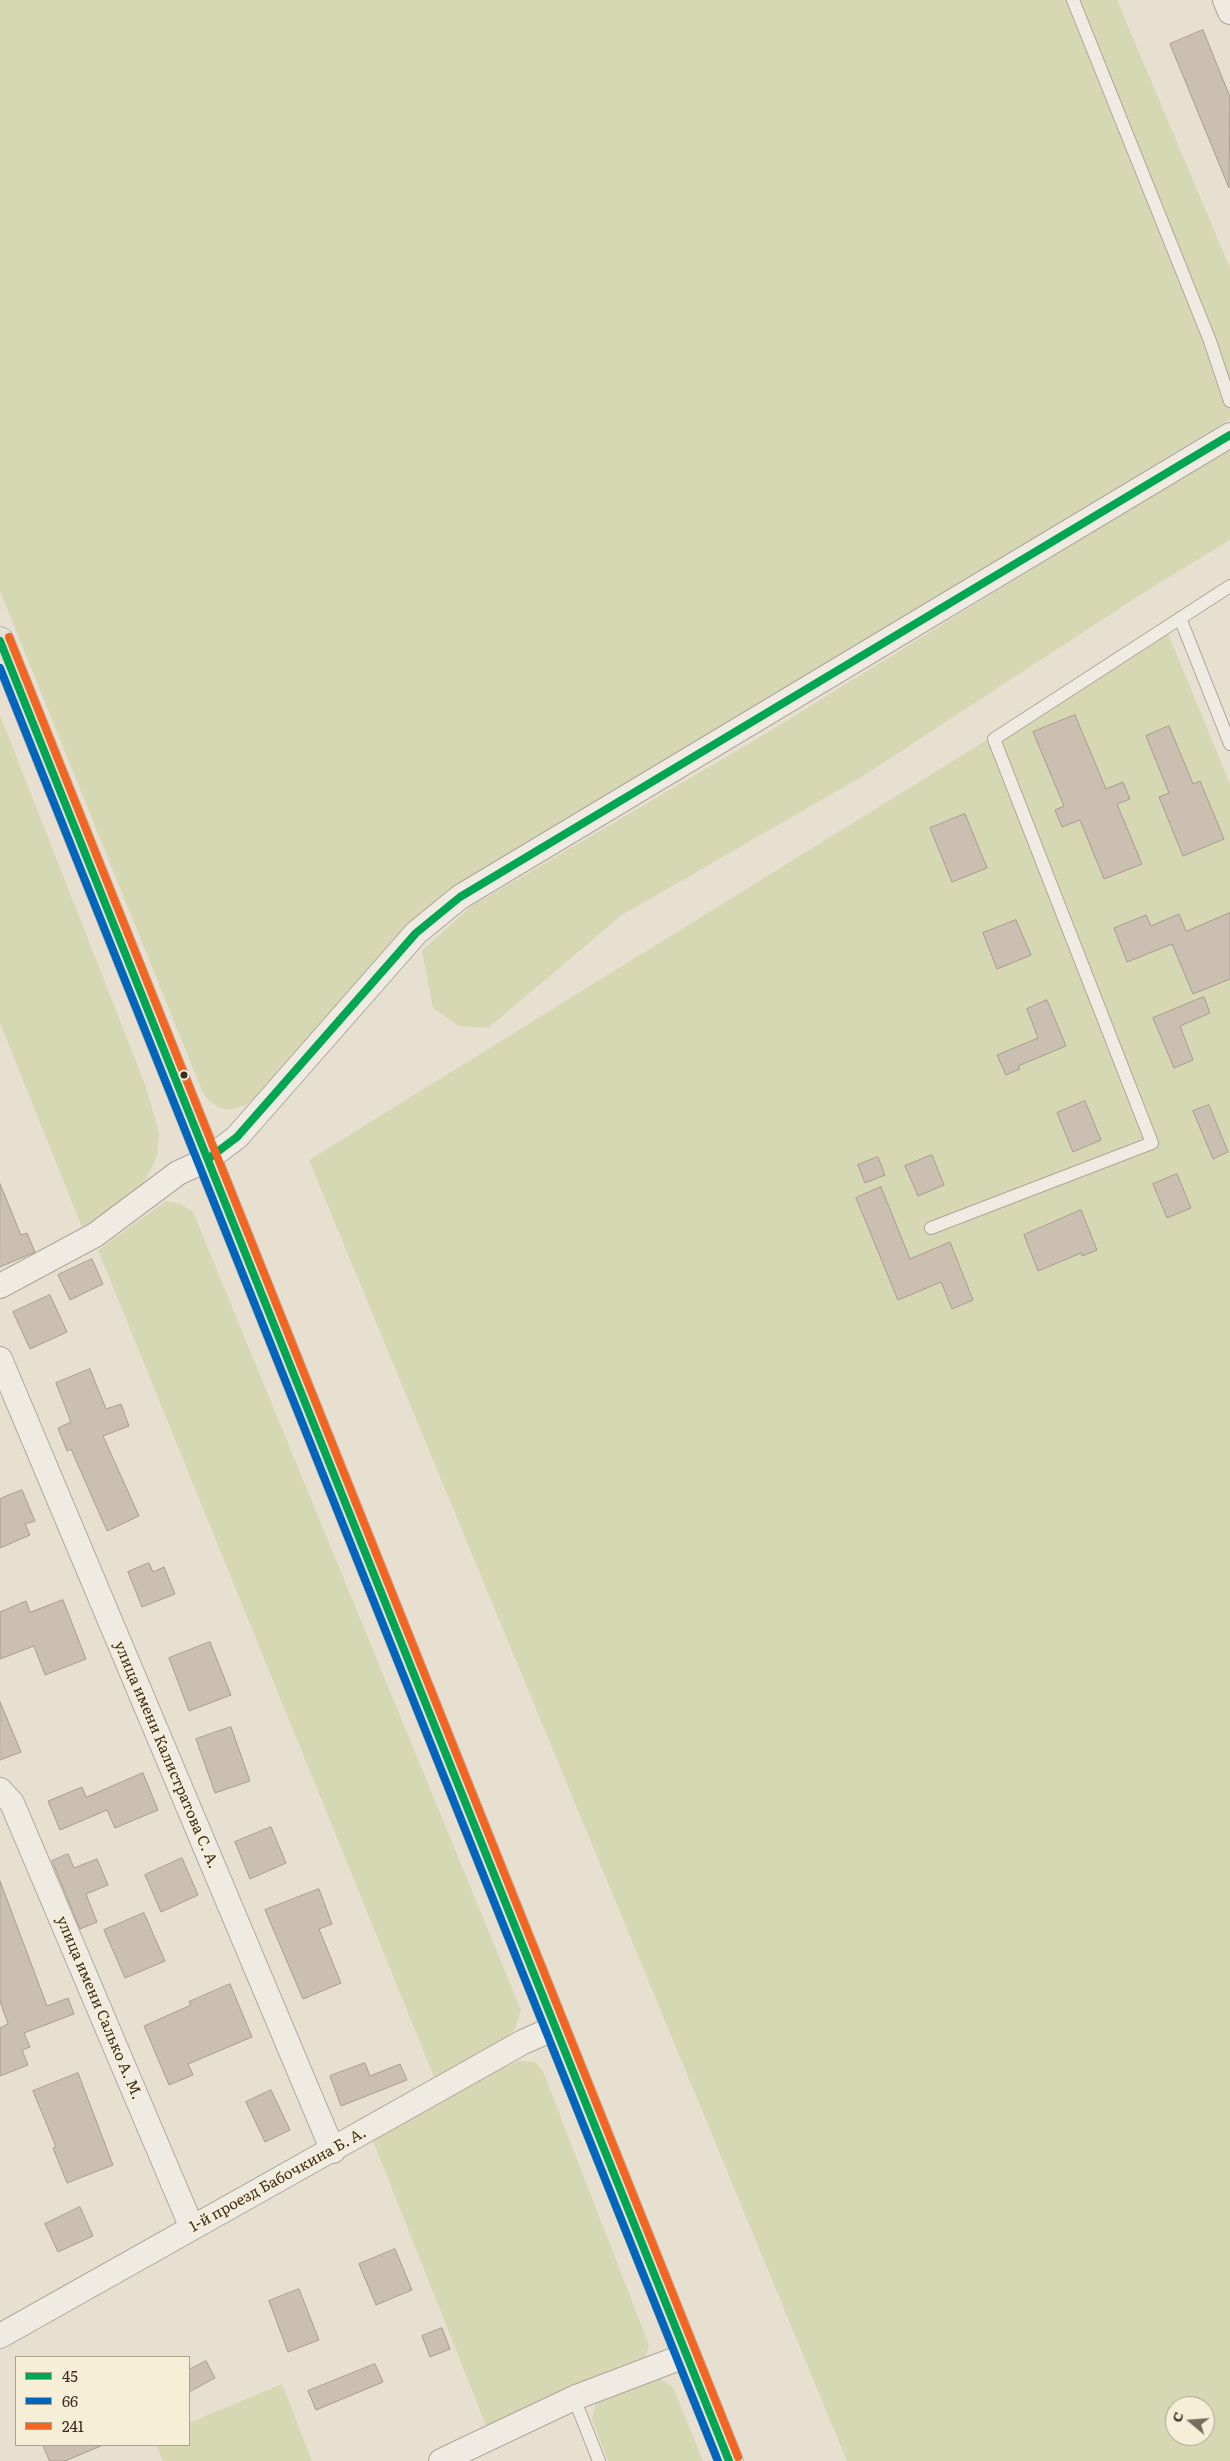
<!DOCTYPE html>
<html>
<head>
<meta charset="utf-8">
<style>
	body { margin:0 }
	#map { position:relative; width:1230px; height:2461px; overflow:hidden; background:#e7e0d1; font-family:Literata,serif }
	canvas { display:block }
	.legend { position:absolute; left:15px; top:2356px; width:175px; height:90px; box-sizing:border-box; background:#f7eed8; border:1px solid #ada18e; margin:0; padding:6px 9px; list-style:none; font-size:15px; color:#3d2e20 }
	.legend li { display:flex; align-items:center; gap:10px; height:25px }
	.legend b { width:25px; border:1px solid #ada18e }
	.north { position:absolute; left:1165px; top:2396px; width:50px; height:50px; box-sizing:border-box; background:#f7eed8; border:1px solid #ada18e; border-radius:50%; rotate:288deg; font-size:14px; font-weight:700; line-height:20px; text-align:center; color:#3d2e20 }
	.north::after { content:''; display:block; margin:auto; width:18px; height:22px; background:#786c5e; clip-path:polygon(50% 0,100% 100%,50% 72%,0 100%) }
</style>
</head>
<body>
<div id="map">
<canvas width="1230" height="2461"></canvas>
<ul class="legend">
<li><b style="height:6px;background:#00a651"></b>45</li>
<li><b style="height:6px;background:#0065bd"></b>66</li>
<li><b style="height:6px;background:#f26522"></b>241</li>
</ul>
<div class="north">С</div>
</div>
<script>
const ctx = document.querySelector('canvas').getContext('2d');
ctx.lineJoin = 'round';
function fill(path, color) { ctx.fillStyle = color; ctx.fill(path, 'evenodd'); }
function trace(path, color, width, dash) { ctx.strokeStyle = color; ctx.lineWidth = width; ctx.lineCap = dash ? 'butt' : 'round'; ctx.setLineDash(dash || []); ctx.stroke(path); }
function write(font, color, halo, rows, align = 'center') {
  ctx.font = font + ' Literata,serif'; ctx.lineWidth = 4; ctx.setLineDash([]); ctx.textBaseline = 'middle'; ctx.strokeStyle = halo; ctx.fillStyle = color; for (const [text, x, y, turn = 0] of rows) {
    ctx.save(); ctx.translate(x, y); ctx.rotate((+turn || 0) * Math.PI / 180); ctx.textAlign = isNaN(turn) ? turn : align; if (halo) ctx.strokeText(text, 0, 0); ctx.fillText(text, 0, 0); ctx.restore();
  }
}
const green = new Path2D(`
	M0,0H1117L1230,268V419L457,887L409,924L253,1101C231,1113 218,1113 203,1093L0,591Z
	M1230,447V540L1143,593L863,776L622,915L488,1028L459,1026L433,1008L422,951L470,907L760,737Z
	M1165,626L1230,784V2461H847L309,1160L977,746ZM1175,2406H1205V2436H1175Z
	M0,715L146,1087L159,1132L157,1157L139,1193L84,1232L0,1023Z
	M166,1201L181,1204L193,1212L521,2010L515,2029L503,2041L435,2079L98,1250Z
	M519,2061L535,2062L542,2069L649,2345L645,2358L637,2366L487,2428L372,2138L491,2073Z
	M657,2377L673,2387L703,2461H608L592,2420L598,2394Z
	M282,2384L312,2461H163L156,2445H189V2423Z`);
const building = new Path2D(`
	M1203,30L1230,97L1229,188L1170,44Z
	M1075,715L1106,789L1123,782L1130,799L1117,804L1142,864L1104,879L1080,820L1062,827L1055,810L1064,806L1033,732Z
	M1169,726L1193,784L1200,781L1224,839L1183,856L1159,797L1169,793L1146,736Z
	M965,814L987,868L952,882L930,828Z
	M1230,913V979L1193,994L1172,944L1127,962L1114,928L1146,915L1151,926L1179,914L1186,931Z
	M1016,920L1031,955L997,969L983,933Z
	M1204,997L1210,1013L1180,1026L1193,1060L1174,1068L1153,1018Z
	M1047,1000L1066,1046L1018,1066L1020,1069L1006,1075L997,1055L1038,1038L1027,1009Z
	M1085,1101L1101,1140L1073,1152L1057,1113Z
	M1209,1105L1228,1152L1213,1159L1193,1111Z
	M932,1155L944,1185L918,1196L905,1166Z
	M878,1157L885,1175L865,1183L858,1165Z
	M1177,1174L1191,1208L1167,1218L1153,1184Z
	M0,1184L21,1235L27,1233L35,1252L0,1267Z
	M881,1187L910,1259L950,1242L973,1300L952,1309L941,1282L898,1300L856,1198Z
	M1081,1210L1097,1250L1082,1256L1081,1253L1038,1271L1024,1235Z
	M92,1259L103,1284L70,1300L58,1275Z
	M50,1295L67,1332L30,1349L13,1312Z
	M90,1369L106,1409L121,1404L129,1426L103,1436L139,1516L107,1531L71,1449L67,1451L58,1428L71,1422L56,1383Z
	M22,1490L35,1521L25,1524L30,1535L0,1548V1499Z
	M149,1563L153,1572L164,1567L175,1594L142,1607L128,1572Z
	M63,1600L86,1659L45,1675L34,1646L0,1659V1612L26,1601L30,1612Z
	M210,1642L231,1695L189,1711L169,1658Z
	M0,1702L21,1752L0,1760Z
	M231,1727L250,1781L215,1793L196,1739Z
	M143,1773L158,1810L115,1828L107,1810L60,1830L48,1801L82,1787L86,1797Z
	M271,1827L286,1863L250,1879L235,1842Z
	M68,1854L74,1868L97,1859L108,1885L86,1894L97,1922L80,1929L52,1861Z
	M182,1858L198,1895L161,1912L145,1875Z
	M0,1881L47,2006L68,1998L74,2014L24,2033L30,2047L22,2050L28,2065L0,2076V2028L8,2024L0,2001Z
	M319,1889L332,1924L319,1929L341,1983L303,1999L265,1910Z
	M144,1913L165,1961L125,1978L104,1930Z
	M230,1984L252,2037L188,2064L193,2075L169,2085L144,2026L191,2005L189,2002Z
	M365,2063L370,2076L400,2064L407,2080L341,2106L330,2076Z
	M78,2073L113,2165L67,2183L53,2148L56,2147L33,2091Z
	M271,2090L290,2130L265,2142L246,2102Z
	M80,2207L93,2236L58,2252L45,2224Z
	M395,2249L412,2290L376,2305L359,2264Z
	M299,2289L319,2340L288,2352L269,2301Z
	M442,2328L450,2349L430,2357L422,2336Z
	M206,2361L215,2378L189,2392V2370Z
	M375,2364L383,2382L316,2410L308,2391Z
	M43,2445H103L65,2461H50Z`);
const service = new Path2D(`
	M1073,0L1210,341L1230,401
	M1180,618L1230,744
	M931,1228L1152,1143L994,739L1230,586
	M574,2398L599,2461`);
const minor = new Path2D(`
	M1225,0L1230,12
	M0,1286L95,1235L178,1173L208,1159L237,1137L416,933L460,897L1230,435
	M0,1359L333,2151
	M0,1790L12,1803L192,2228
	M0,2336L523,2042L557,2027
	M441,2461L574,2398L687,2355`);
const primary = new Path2D(`
	M0,641L729,2461`);
const bus1 = new Path2D(`
	M0,641L729,2461
	M208,1159L237,1137L416,933L460,897L1230,435`);
const bus2 = new Path2D(`
	M0,668L718,2461`);
const bus3 = new Path2D(`
	M9,637L738,2457`);
const markers = [
	[184,1075,4.5,"#3d2e20"]
];
const streetNames = [
	["улица имени Калистратова С. А.",166,1755,67],
	["улица имени Салько А. М.",99,2008,67],
	["1-й проезд Бабочкина Б. А.",278,2180,-29]
];
fill(green, '#d6d7b3');
fill(building, '#cbbfb2');
trace(building, '#a89c90', 1);
trace(service, '#ada599', 14);
trace(minor, '#ada599', 26);
trace(primary, '#928b80', 29);
trace(service, '#efebe3', 12);
trace(minor, '#efebe3', 24);
trace(primary, '#e6e1d4', 28);
trace(bus1, '#00a651', 8);
trace(bus2, '#0065bd', 8);
trace(bus3, '#f26522', 8);
for (const [x, y, r, color] of markers) { const dot = new Path2D(); dot.arc(x, y, r, 0, 2 * Math.PI); ctx.fillStyle = color; ctx.fill(dot); trace(dot, '#f7eed8', 2); }
write('15px', '#3d2e20', '#f7eed8', streetNames);
</script>
</body>
</html>
